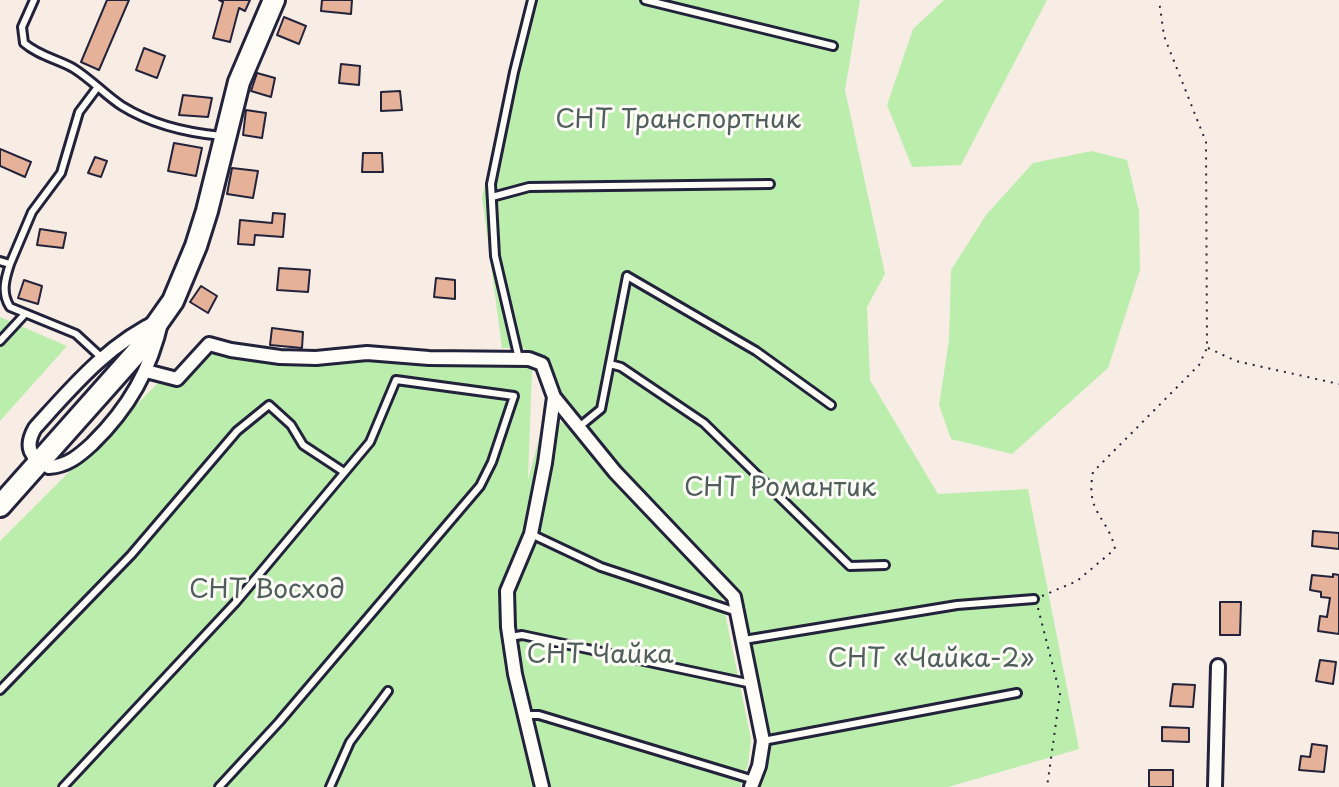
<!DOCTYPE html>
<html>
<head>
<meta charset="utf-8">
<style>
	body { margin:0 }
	canvas { display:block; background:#f8ede4 }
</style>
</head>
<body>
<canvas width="1339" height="787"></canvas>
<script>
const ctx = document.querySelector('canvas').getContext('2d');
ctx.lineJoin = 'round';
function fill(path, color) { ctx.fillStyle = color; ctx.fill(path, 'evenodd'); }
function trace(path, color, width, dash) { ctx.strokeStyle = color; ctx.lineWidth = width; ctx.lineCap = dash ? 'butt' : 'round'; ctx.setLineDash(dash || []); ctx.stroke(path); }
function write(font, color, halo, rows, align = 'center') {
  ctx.font = font + ' "Playpen Sans",sans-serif'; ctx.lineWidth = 6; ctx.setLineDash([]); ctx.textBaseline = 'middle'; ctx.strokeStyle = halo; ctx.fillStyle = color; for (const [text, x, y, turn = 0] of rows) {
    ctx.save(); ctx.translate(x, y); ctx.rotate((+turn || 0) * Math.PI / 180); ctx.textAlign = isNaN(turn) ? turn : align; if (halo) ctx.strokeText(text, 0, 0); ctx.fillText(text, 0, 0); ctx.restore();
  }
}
const green = new Path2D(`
	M528,0H860L845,90L885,274L867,307L870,380L938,494L1028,489L1079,749L948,787H756L768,752L765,718L740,597L576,417L561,396L547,361L523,348H502L482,197Z
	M944,0H1047L961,165L912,167L887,105L913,29Z
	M1092,151L1127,160L1139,211L1140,270L1108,368L1012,454L951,439L939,405L949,340L951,270L986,215L1033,163Z
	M0,317L67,346L0,421Z
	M199,351L298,361L376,357L519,363L532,370L528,480L546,411L573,431L721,594L751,739L748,765L740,787H0V541L161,380L170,381V384Z`);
const building = new Path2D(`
	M107,0H129L99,70L81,62Z
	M219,0H250L245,11L239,8L230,42L213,38L223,2Z
	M322,0H352L351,14L321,11Z
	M284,17L306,26L299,44L277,35Z
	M144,48L165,56L157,78L136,70Z
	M341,64L360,66L359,85L339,83Z
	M257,73L275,78L271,97L251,91Z
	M400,91L402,110L381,111V92Z
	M183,95L212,98L208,117L179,115Z
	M246,110L266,113L262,138L243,135Z
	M174,143L202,148L196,176L168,171Z
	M0,149L31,162L25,177L0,166Z
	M363,153H382L383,172H362Z
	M95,157L107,161L101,177L88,173Z
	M232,168L258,171L253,198L227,194Z
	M273,213L285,214L283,237L255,235L254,245L238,244L240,220L272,223Z
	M40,229L66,233L63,248L37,245Z
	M279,268L310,270L308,292L277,290Z
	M436,278L455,280V299L434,297Z
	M24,280L42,286L38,304L18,298Z
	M201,286L217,296L208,313L190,302Z
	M272,328L303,332L302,348L270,345Z
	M1313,531L1339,533V549L1312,546Z
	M1333,574L1339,575V634L1318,631L1320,616L1327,617L1330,598L1321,597V592L1310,590L1312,575L1333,577Z
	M1220,602H1241L1240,635H1220Z
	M1320,660L1336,662L1333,684L1316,681Z
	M1173,684L1195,685L1193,707L1170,706Z
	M1162,727L1189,728V742L1162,741Z
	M1312,744L1327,746L1324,772L1299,770L1301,756L1310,757Z
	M1149,770H1173V787H1149Z`);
const path = new Path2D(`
	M1208,348L1236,361L1339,384
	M1042,596L1077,581L1115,549C1108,516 1085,514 1093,472L1199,365L1207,348L1206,142L1164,36L1159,0
	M1038,608L1060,694L1047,787`);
const service = new Path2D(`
	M34,0L22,27L24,43C39,56 57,59 73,68C91,79 105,95 122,106C151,124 189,133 222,136
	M645,0L833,46
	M492,197L529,187L770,184
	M0,261L10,264C5,279 1,293 10,307L76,334L102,358
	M10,264L32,212L61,173L79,112L97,88
	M0,341L25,314
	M519,359L495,256L491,184L514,72L532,0
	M610,364L621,367L704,423L850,566L885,565
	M579,427L601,409L627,276L756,351L831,405
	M531,534L601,567L737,612
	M510,637L522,635L752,684
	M744,640L957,605L1034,599
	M0,690L131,555L237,431L269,405L291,425L303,445L344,472
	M526,715H539L754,780
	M763,741L1017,693
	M63,787L235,603L370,442L396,380L514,396L492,462L480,486L279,722L219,787
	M330,787L350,742L388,691`);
const minor = new Path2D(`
	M162,319C151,369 129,408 92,444C79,456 67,466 49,467C30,458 24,447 35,428C73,386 109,343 162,319Z
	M146,371L177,379L209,344L231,350L280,357L316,358L367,353L429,358L529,359L542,364L554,397L615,472L734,597L763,741L759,766L751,787
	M542,787L515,674L508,627L507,591L531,534L545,463L554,397
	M1215,787L1218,666`);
const primary = new Path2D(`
	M0,506L137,352L173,301L196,246L207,211L239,82L274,0`);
const parkNames = [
	["СНТ Транспортник",678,121],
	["СНТ Романтик",780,489],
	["СНТ Восход",267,591],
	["СНТ Чайка",600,656],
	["СНТ «Чайка-2»",931,660]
];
fill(green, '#bbedad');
fill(building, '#e6b199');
trace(building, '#22223b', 2);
trace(service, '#22223b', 12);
trace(minor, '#22223b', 18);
trace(primary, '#22223b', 26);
trace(path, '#22223b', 2, [2, 6]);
trace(service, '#fdfcf7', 6);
trace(minor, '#fdfcf7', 12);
trace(primary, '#fdfcf7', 20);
write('26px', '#505f5d', '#fdfcf7', parkNames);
</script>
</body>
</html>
